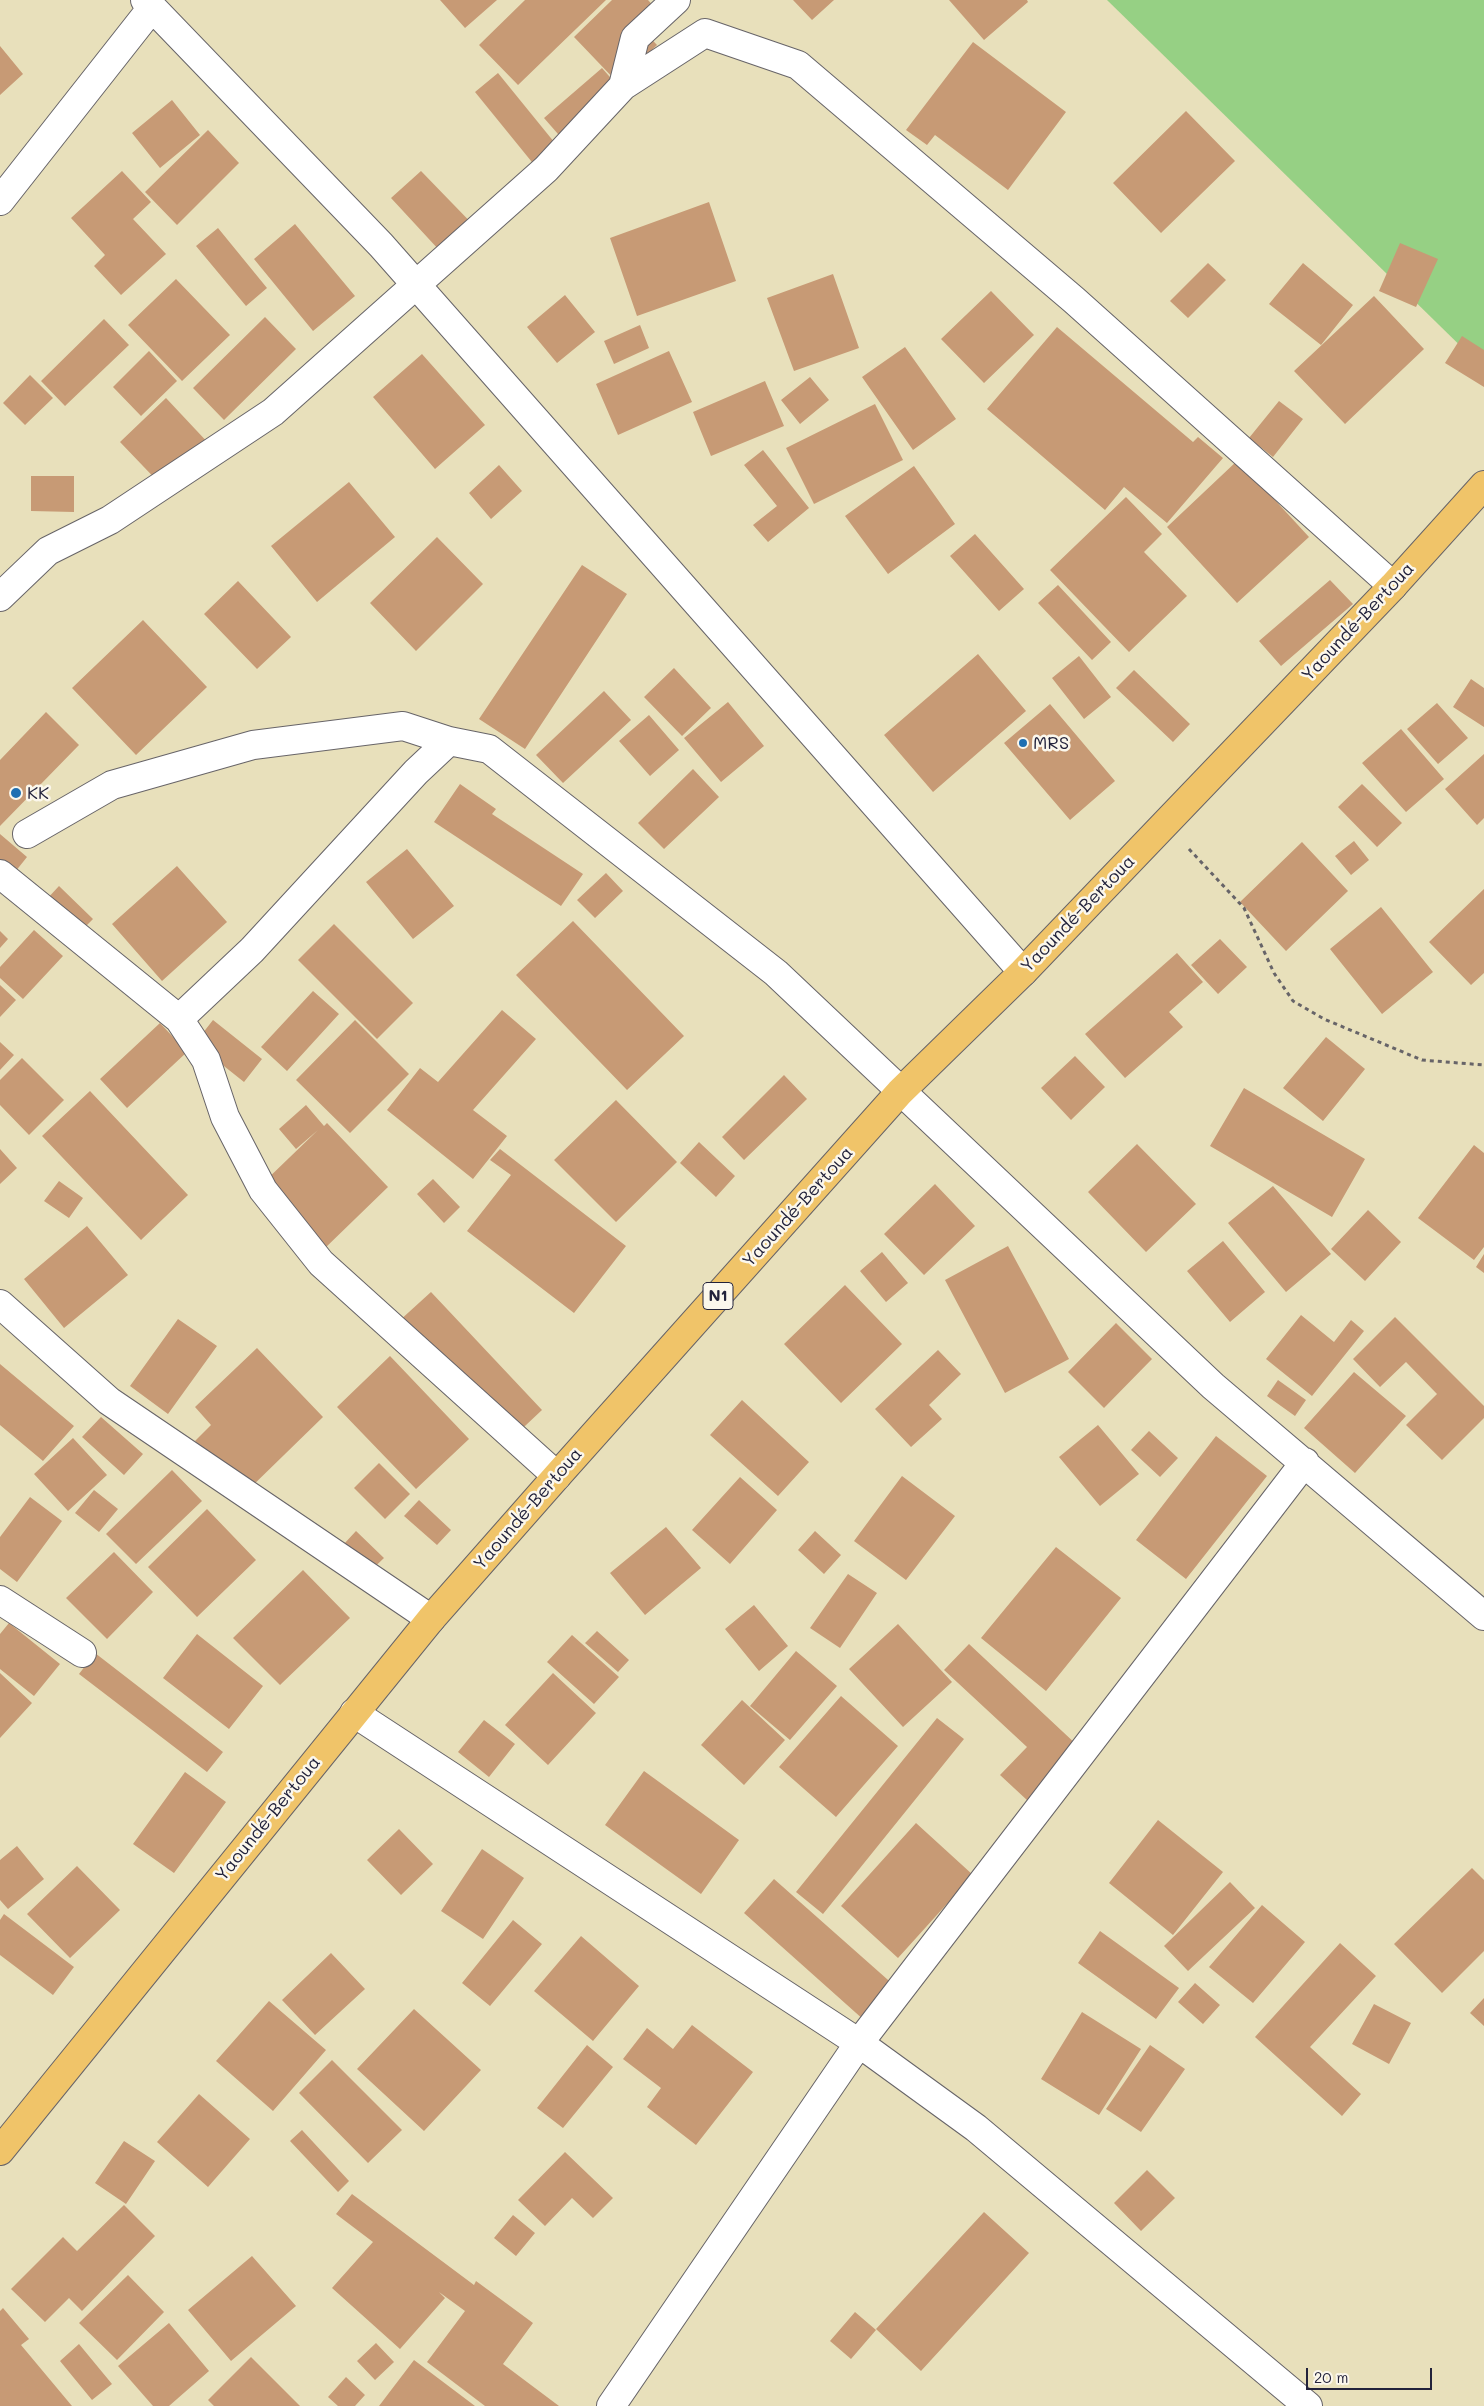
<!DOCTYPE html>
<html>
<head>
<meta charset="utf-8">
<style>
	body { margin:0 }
	#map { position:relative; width:1484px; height:2406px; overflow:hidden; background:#e8e0bb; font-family:Mali,sans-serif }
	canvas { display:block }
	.scale { position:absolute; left:1306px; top:2368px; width:126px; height:22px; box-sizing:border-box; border:2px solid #22223b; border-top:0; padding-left:6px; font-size:15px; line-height:18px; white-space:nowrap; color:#22223b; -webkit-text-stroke:4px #fbf7ec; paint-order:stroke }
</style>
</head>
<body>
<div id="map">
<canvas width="1484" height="2406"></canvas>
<div class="scale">20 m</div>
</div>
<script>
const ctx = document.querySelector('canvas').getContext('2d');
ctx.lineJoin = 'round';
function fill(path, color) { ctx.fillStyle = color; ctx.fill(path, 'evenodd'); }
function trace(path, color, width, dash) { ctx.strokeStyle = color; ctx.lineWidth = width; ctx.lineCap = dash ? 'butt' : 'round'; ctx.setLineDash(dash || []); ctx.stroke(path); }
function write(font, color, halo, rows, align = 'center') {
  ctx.font = font + ' Mali,sans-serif'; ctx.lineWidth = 5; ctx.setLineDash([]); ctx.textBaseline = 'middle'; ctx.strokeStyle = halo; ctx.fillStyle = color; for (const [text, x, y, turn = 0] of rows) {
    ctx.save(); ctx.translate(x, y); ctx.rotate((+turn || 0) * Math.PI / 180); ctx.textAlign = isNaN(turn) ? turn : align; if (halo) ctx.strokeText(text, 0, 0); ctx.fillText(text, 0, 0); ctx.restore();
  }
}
const green = new Path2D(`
	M1107,0H1484V369Z`);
const building = new Path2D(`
	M440,0H497L465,28Z
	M525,0H606L518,85L479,45Z
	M612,0H648L658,11L641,28L657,45L618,83L574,37Z
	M793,0H834L812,20Z
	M949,0H1027L1028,2L984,40Z
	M973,42L1066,112L1008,190L935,135L927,145L906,130Z
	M0,46L23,74L0,95Z
	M602,68L630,100L572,150L544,118Z
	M498,73L563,153L540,172L475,92Z
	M172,100L200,135L160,168L132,133Z
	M1186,111L1235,161L1161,233L1113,183Z
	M208,130L239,163L177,225L145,192Z
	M122,171L151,202L133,219L166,254L121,295L94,266L105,255L71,218Z
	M421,171L483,235L452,264L391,198Z
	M709,202L736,281L637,316L610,238Z
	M295,224L355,296L313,331L254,259Z
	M218,228L267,288L246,306L196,246Z
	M1400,243L1438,259L1416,307L1379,291Z
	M1208,263L1226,280L1188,318L1170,301Z
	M1303,263L1353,305L1321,345L1269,304Z
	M833,274L859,348L794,371L767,298Z
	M176,279L230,335L182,381L128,325Z
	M991,291L1034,335L984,383L941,339Z
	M565,295L595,332L557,363L527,327Z
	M1374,296L1424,349L1345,424L1294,371Z
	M265,317L296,349L224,420L193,388Z
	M104,319L129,345L65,406L41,381Z
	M640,325L649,348L614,364L604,341Z
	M1057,327L1193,442L1198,437L1223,458L1167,523L1124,487L1105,510L987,409Z
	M1462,336L1484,350V387L1445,363Z
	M905,347L956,419L913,450L862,377Z
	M149,351L177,381L141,416L113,387Z
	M669,351L692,402L618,435L596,384Z
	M422,354L485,425L435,469L373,397Z
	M30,375L53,398L25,425L3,403Z
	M810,377L829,400L800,424L781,400Z
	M765,381L784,426L711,456L693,412Z
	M166,398L211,446L165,489L120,442Z
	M1279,401L1303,419L1273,457L1249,438Z
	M875,404L903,460L814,504L786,448Z
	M763,450L809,508L768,542L753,525L777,506L744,465Z
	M1238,460L1309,537L1237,603L1167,527Z
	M499,465L522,491L491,519L469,493Z
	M914,466L955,524L888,574L845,516Z
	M31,476H74V512L31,511Z
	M349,482L395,537L317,602L271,546Z
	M1126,497L1162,534L1144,552L1187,596L1129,652L1050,570Z
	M975,534L1024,589L999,611L950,556Z
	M437,537L483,584L416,651L370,603Z
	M582,565L627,594L525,749L479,719Z
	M1330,580L1353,604L1281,666L1259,641Z
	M238,581L291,637L257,669L204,614Z
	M1058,585L1111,642L1092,660L1038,603Z
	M143,620L207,687L136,755L72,688Z
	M978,654L1026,711L933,792L884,735Z
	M1079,656L1111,697L1084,719L1052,678Z
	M674,668L711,708L682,736L644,697Z
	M1134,670L1190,724L1173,742L1116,688Z
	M1471,679L1484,688V727L1453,707Z
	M604,691L631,720L563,783L536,755Z
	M728,702L764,746L721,782L684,738Z
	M1437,703L1468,738L1438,764L1407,729Z
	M1050,704L1115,781L1070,820L1004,743Z
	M46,712L79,745L0,826V760Z
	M649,715L679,750L650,776L619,741Z
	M1401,729L1444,779L1406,812L1362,763Z
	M1484,754V818L1477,825L1445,789Z
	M693,769L719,797L664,849L638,823Z
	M460,784L496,809L492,814L583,874L561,906L434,822Z
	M1362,784L1402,823L1377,847L1338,807Z
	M0,834L27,857L15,872L0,859Z
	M1354,841L1369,860L1351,875L1335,856Z
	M1302,842L1348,891L1286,951L1240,902Z
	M407,849L454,906L413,939L366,882Z
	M177,866L227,922L162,981L112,924Z
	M606,873L623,891L595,918L577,900Z
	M59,886L93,919L80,932L46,900Z
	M1484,889V973L1471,985L1429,942Z
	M1381,907L1433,972L1382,1014L1330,949Z
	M573,921L684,1036L627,1090L516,975Z
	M334,924L413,1003L377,1039L298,960Z
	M34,930L63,956L23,999L0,978V967Z
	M0,931L8,939L0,948Z
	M1220,939L1247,967L1218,994L1191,965Z
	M1177,953L1203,982L1169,1012L1183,1027L1125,1078L1085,1034Z
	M0,985L16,1000L0,1017Z
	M313,991L339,1014L287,1071L261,1047Z
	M502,1010L536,1039L473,1110L507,1136L473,1179L387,1110L420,1068L438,1082Z
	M213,1020L262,1059L244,1082L195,1043Z
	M355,1020L409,1074L350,1133L296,1080Z
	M160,1023L187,1052L127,1108L100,1079Z
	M1326,1037L1365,1069L1323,1121L1283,1088Z
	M0,1042L14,1055L0,1070Z
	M1075,1056L1105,1087L1071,1120L1041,1088Z
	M22,1058L64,1100L29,1135L0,1105V1080Z
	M784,1075L807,1099L744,1160L722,1137Z
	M1244,1088L1365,1159L1332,1217L1210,1146Z
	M90,1091L188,1195L141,1240L42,1136Z
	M616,1100L677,1162L616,1222L554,1160Z
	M306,1105L324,1126L327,1123L388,1187L323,1250L261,1185L318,1130L296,1149L279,1129Z
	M699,1142L735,1176L716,1197L680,1163Z
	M1137,1144L1196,1204L1146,1252L1088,1192Z
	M1474,1145L1484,1153V1247L1474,1260L1418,1218Z
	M0,1149L17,1168L0,1184Z
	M500,1149L626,1246L574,1313L467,1231L511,1175L490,1160Z
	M433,1179L460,1207L444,1223L417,1194Z
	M59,1181L83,1198L69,1218L44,1201Z
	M935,1184L975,1226L924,1275L884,1234Z
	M1273,1186L1331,1254L1286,1292L1228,1223Z
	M1368,1210L1401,1242L1365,1281L1331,1249Z
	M87,1226L128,1275L64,1328L24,1279Z
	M1223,1241L1265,1292L1230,1322L1187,1271Z
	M1008,1246L1069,1359L1005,1393L945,1280Z
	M882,1252L908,1283L886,1302L860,1271Z
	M1484,1254V1273L1476,1267Z
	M845,1285L902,1344L841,1403L784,1344Z
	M431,1292L542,1410L509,1441L398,1322Z
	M1301,1315L1334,1342L1351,1320L1364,1331L1312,1396L1266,1359Z
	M1395,1317L1484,1406V1418L1442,1460L1406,1425L1437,1394L1406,1362L1380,1387L1353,1359Z
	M178,1319L217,1346L168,1414L130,1386Z
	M1116,1323L1152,1359L1104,1408L1068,1372Z
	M257,1348L323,1417L245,1493L195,1441L211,1425L195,1407Z
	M938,1350L961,1374L929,1405L942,1419L911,1447L875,1409Z
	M390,1356L469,1439L416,1489L337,1407Z
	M0,1364L74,1426L43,1461L0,1425Z
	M1354,1372L1406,1416L1355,1473L1304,1428Z
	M1278,1380L1306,1400L1295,1416L1267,1396Z
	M742,1400L809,1462L778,1496L710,1435Z
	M101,1417L143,1454L124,1475L82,1437Z
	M1098,1425L1139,1474L1100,1506L1059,1457Z
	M1149,1431L1178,1458L1160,1477L1131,1450Z
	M1216,1436L1267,1476L1186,1579L1136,1540Z
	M73,1438L107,1475L68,1511L34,1474Z
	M379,1463L410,1494L385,1519L354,1488Z
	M172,1470L202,1501L136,1564L106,1534Z
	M902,1476L955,1516L906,1580L854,1541Z
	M740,1477L777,1510L730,1564L692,1530Z
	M94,1490L118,1509L99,1532L75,1513Z
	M30,1497L62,1521L17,1582L0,1569V1537Z
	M419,1500L451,1530L437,1545L404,1516Z
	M207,1509L256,1560L197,1617L148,1567Z
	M666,1527L701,1568L645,1615L610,1573Z
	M356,1531L384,1558L357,1584L331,1558Z
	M815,1531L841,1555L824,1574L798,1550Z
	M1056,1547L1121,1598L1046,1691L981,1638Z
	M114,1552L153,1592L107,1639L66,1598Z
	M303,1570L350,1618L280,1685L233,1638Z
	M848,1574L877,1593L840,1648L810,1628Z
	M754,1605L788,1646L759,1671L725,1629Z
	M9,1623L60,1664L34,1696L0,1669V1634Z
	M898,1624L952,1682L903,1727L849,1669Z
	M597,1631L629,1660L618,1672L585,1643Z
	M197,1634L263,1686L229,1729L163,1678Z
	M572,1635L619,1677L594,1704L547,1662Z
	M969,1644L1078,1746L1028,1801L1000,1775L1027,1747L944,1670Z
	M796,1651L837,1686L790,1740L750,1706Z
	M95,1653L223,1752L207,1772L79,1674Z
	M0,1673L32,1703L0,1738Z
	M553,1673L596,1713L548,1765L505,1725Z
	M841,1696L898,1746L836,1817L779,1767Z
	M742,1700L785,1740L744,1785L701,1745Z
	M937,1718L964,1739L823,1914L796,1892Z
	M484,1720L515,1744L489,1777L458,1752Z
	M644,1771L739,1840L701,1894L605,1825Z
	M185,1772L226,1802L174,1873L133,1844Z
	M1158,1820L1223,1872L1173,1935L1109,1883Z
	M916,1823L973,1875L898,1958L841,1906Z
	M399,1829L433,1864L401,1895L367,1860Z
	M17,1846L44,1879L8,1909L0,1900V1860Z
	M482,1849L524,1878L483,1939L441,1911Z
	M77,1866L120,1910L70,1958L27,1914Z
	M1472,1868L1484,1880V1951L1442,1993L1394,1944Z
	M774,1879L905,1995L874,2029L744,1913Z
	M1230,1882L1255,1908L1188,1971L1164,1946Z
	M1262,1905L1305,1942L1253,2003L1209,1967Z
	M4,1914L74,1967L53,1995L0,1955V1920Z
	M513,1920L542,1944L490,2006L462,1983Z
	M1100,1931L1179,1988L1156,2019L1078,1963Z
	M581,1936L639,1986L593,2041L534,1991Z
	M1340,1943L1376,1976L1310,2047L1361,2094L1342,2116L1255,2037Z
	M331,1953L365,1989L315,2035L282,2000Z
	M1195,1983L1220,2005L1203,2024L1178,2002Z
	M1484,1998V2026L1470,2013Z
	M269,2001L326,2050L273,2111L216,2061Z
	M1374,2004L1411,2023L1389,2064L1352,2044Z
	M414,2009L481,2070L424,2131L357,2069Z
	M1082,2012L1141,2049L1099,2115L1041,2079Z
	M692,2025L753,2072L696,2145L647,2107L661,2088L623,2059L647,2028L673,2049Z
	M587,2045L613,2067L563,2128L537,2108Z
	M1150,2045L1185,2069L1141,2132L1106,2109Z
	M332,2060L402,2130L368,2163L299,2093Z
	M199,2094L250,2139L208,2187L157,2142Z
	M302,2130L349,2181L338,2192L290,2141Z
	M124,2141L155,2161L126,2204L95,2183Z
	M565,2152L613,2198L593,2218L572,2198L545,2226L518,2200Z
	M1147,2170L1175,2198L1141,2231L1114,2203Z
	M352,2194L474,2285L476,2281L533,2323L503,2364L559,2406H485L427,2362L465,2311L439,2292L445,2298L400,2349L332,2288L373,2242L336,2214Z
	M124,2205L155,2236L82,2311L69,2298L45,2322L11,2289L63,2237L77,2251Z
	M984,2212L1029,2253L921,2371L876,2329Z
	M513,2215L535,2233L516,2256L494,2238Z
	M252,2256L296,2306L231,2361L188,2310Z
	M128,2275L164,2312L117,2360L79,2323Z
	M3,2308L29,2339L21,2345L72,2406H0V2311Z
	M855,2312L876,2330L851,2359L830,2341Z
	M169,2323L209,2371L169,2406H153L118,2366Z
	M376,2343L394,2362L375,2380L357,2361Z
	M79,2344L112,2384L92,2400L60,2361Z
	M251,2357L300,2406H214L208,2400Z
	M414,2360L475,2406H379Z
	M346,2377L365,2395L355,2406H338L328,2397Z`);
const path = new Path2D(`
	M1189,849L1244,908L1274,973L1293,1001L1324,1019L1422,1060L1484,1065`);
const minor = new Path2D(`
	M145,0L381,245L1023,972
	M623,86L635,38L676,0
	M0,201L151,9
	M0,597L48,551L110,520L273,412L546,169L623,86L705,33L798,65L1074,300L1393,586
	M27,834L112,785L253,745L403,726L449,741L489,749L776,973L1213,1386L1484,1616
	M0,874L179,1019L206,1060L225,1117L263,1190L321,1263L557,1476
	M179,1019L252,950L416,772L449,741
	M0,1304L109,1401L431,1619
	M0,1600L82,1653
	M354,1713L859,2043L976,2128L1308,2406
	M611,2406L859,2043L1305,1462`);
const highway = new Path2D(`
	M0,2151L431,1619L557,1476L900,1092L1023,972L1393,586L1484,485`);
const markers = [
	[1023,743,5,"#1f6fb2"],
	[16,793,6,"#1f6fb2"]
];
const shields = [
	[718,1296,30]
];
const shieldNames = [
	["N1",718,1296]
];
const streetNames = [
	["Yaoundé-Bertoua",1358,622,-47],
	["Yaoundé-Bertoua",1078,914,-46],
	["Yaoundé-Bertoua",798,1207,-48],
	["Yaoundé-Bertoua",528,1509,-49],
	["Yaoundé-Bertoua",268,1819,-51]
];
const poiNames = [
	["MRS",1033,743],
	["KK",27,793]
];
fill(green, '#96d084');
fill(building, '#c79a75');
trace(minor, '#676468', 30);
trace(highway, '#676468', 30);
trace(path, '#676468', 3, [4, 4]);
trace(minor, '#fff', 28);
trace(highway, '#f0c469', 28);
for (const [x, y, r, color] of markers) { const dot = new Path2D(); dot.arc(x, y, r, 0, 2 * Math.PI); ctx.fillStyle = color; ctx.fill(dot); trace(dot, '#fbf7ec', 2); }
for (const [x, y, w] of shields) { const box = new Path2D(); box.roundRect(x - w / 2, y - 13.5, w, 27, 4); ctx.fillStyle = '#fbf7ec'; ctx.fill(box); trace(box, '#22223b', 1); }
write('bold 16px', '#22223b', null, shieldNames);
write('18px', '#22223b', '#fbf7ec', streetNames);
write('18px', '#22223b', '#fbf7ec', poiNames, 'left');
</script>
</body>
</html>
